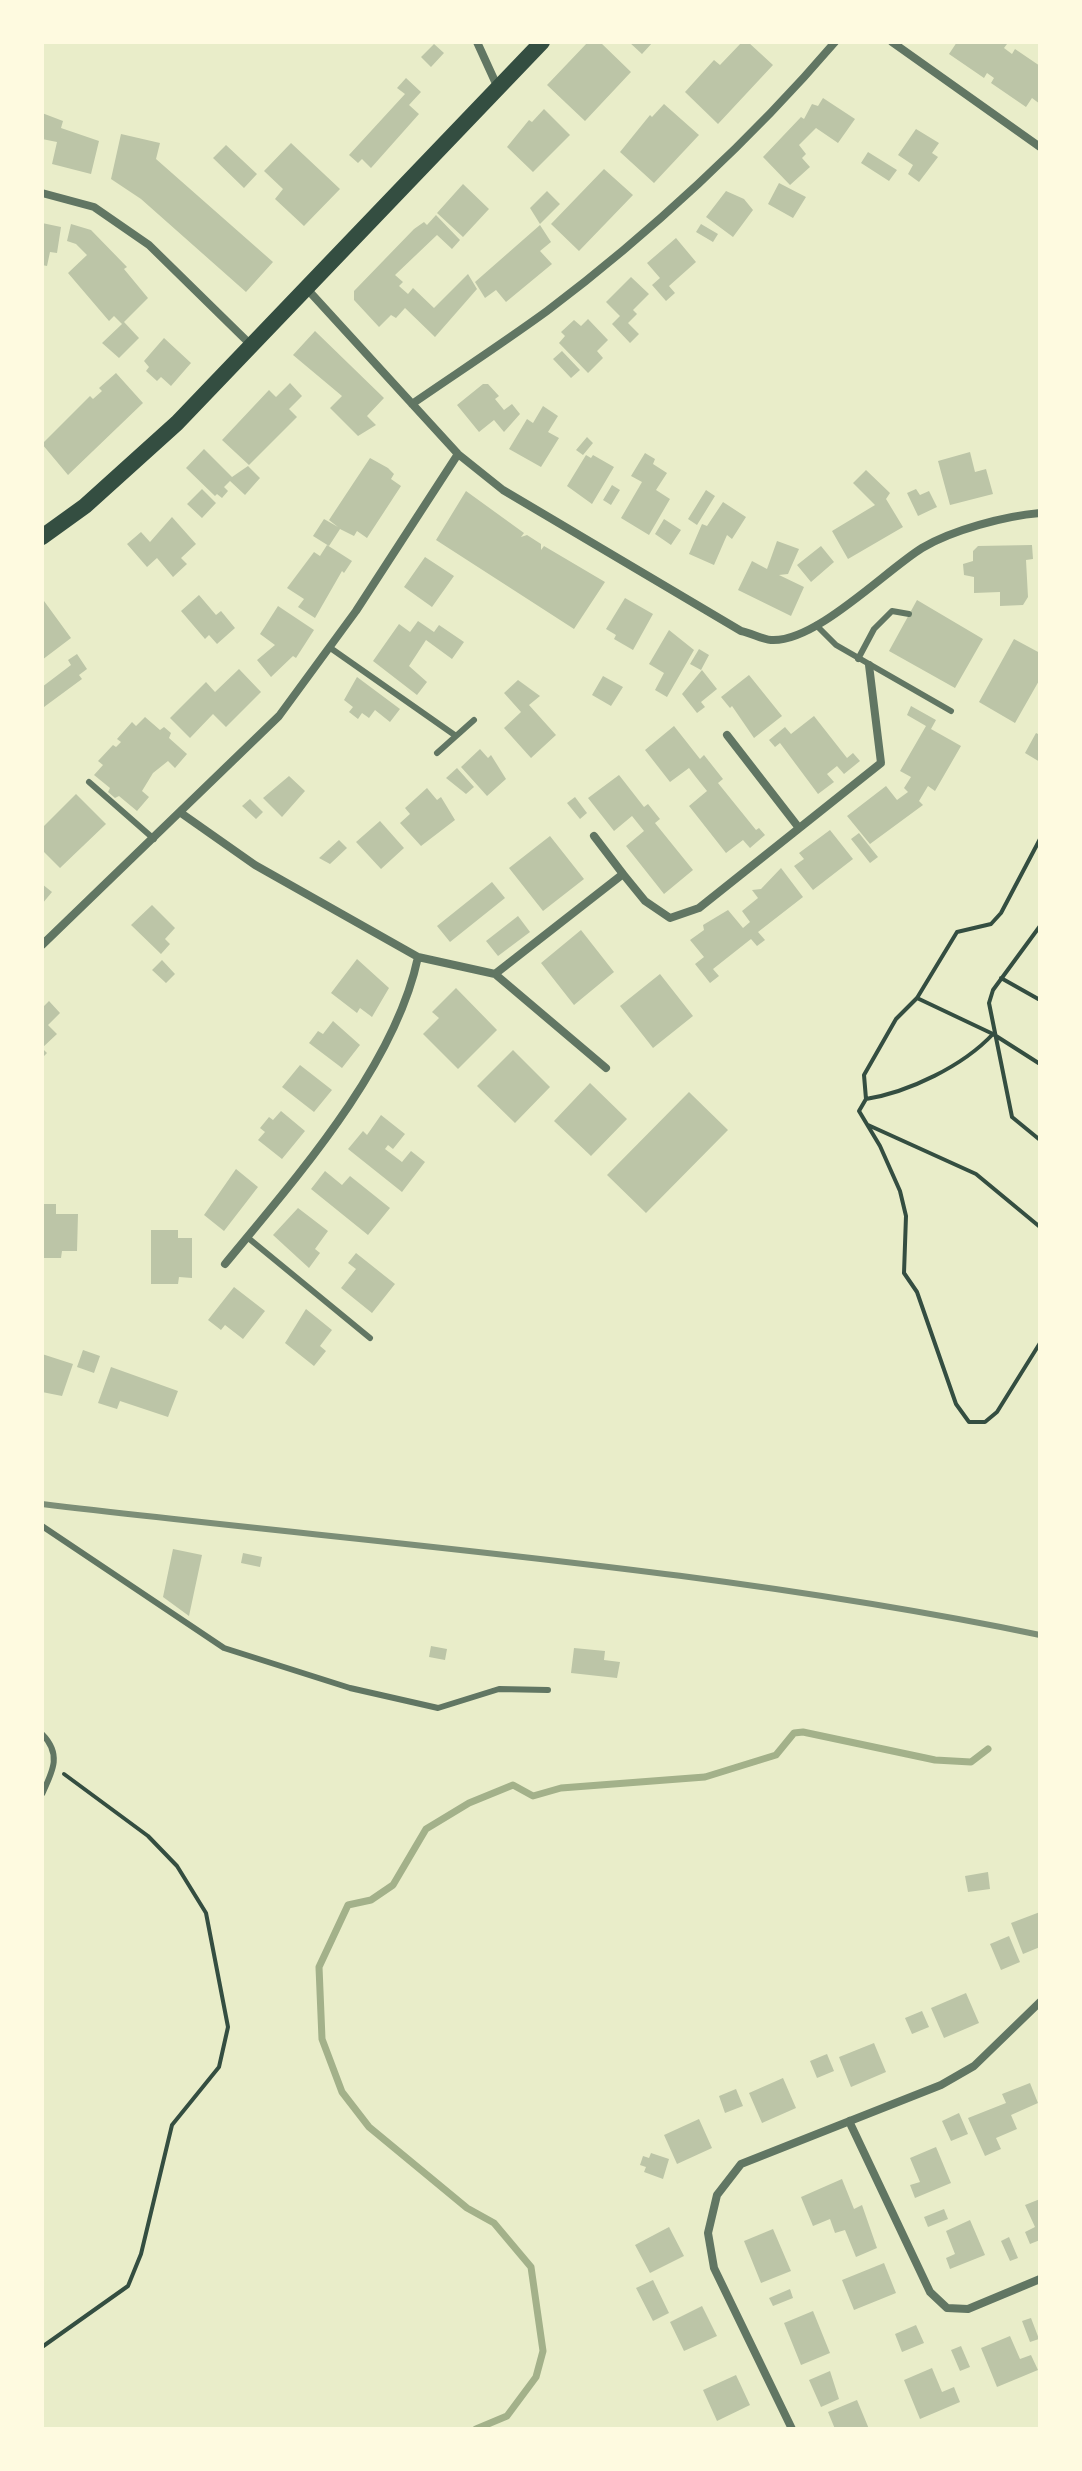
<!DOCTYPE html>
<html>
<head>
<meta charset="utf-8">
<style>
	body { margin:0 }
	#map { position:relative; width:1082px; height:2471px; overflow:hidden; background:#e9edc9; font-family:Manrope,sans-serif }
	canvas { display:block }
	.frame { position:absolute; inset:0; border:44px solid #fefae0; pointer-events:none }
</style>
</head>
<body>
<div id="map">
<canvas width="1082" height="2471"></canvas>
<div class="frame"></div>
</div>
<script>
const ctx = document.querySelector('canvas').getContext('2d');
ctx.lineJoin = 'round';
function trace(path, color, width, dash) { ctx.strokeStyle = color; ctx.lineWidth = width; ctx.lineCap = dash ? 'butt' : 'round'; ctx.setLineDash(dash || []); ctx.stroke(path); }
function fill(path, color) { ctx.fillStyle = color; ctx.fill(path, 'evenodd'); }
const stream = new Path2D(`
	M476,2429L507,2416L536,2377L543,2351L531,2267L494,2223L467,2208L369,2127L342,2092L322,2039L319,1967L348,1905L371,1900L393,1885L426,1829L469,1803L513,1785L533,1796L561,1788L705,1777L776,1755L794,1733L803,1732L935,1760L971,1762L988,1749`);
const building = new Path2D(`
	M588,42H600L631,72L585,121L547,85Z
	M629,42H653L642,54Z
	M742,42H748L773,65L718,124L685,92L714,60L720,65Z
	M957,42H1004L1007,44L1004,48L1012,54L1015,49L1040,66V104L1032,98L1026,107L991,83L994,78L987,73L984,78L949,54Z
	M434,44L444,53L431,67L421,57Z
	M406,78L421,92L409,105L419,114L371,168L362,159L358,163L349,155L405,94L397,88Z
	M823,98L855,119L838,143L816,128L799,145L806,154L802,158L810,167L790,185L763,157L801,117L804,119L812,104L818,106Z
	M664,104L699,135L654,183L620,152L650,115L652,117Z
	M544,109L570,135L533,172L507,147L529,120L532,122Z
	M42,113L63,121L61,128L99,141L91,174L52,164L57,142L42,139Z
	M916,129L939,143L932,153L938,157L919,182L908,174L913,165L898,155Z
	M121,134L160,143L156,159L273,262L246,292L141,199L111,179Z
	M291,143L340,189L304,226L275,199L283,189L264,171Z
	M226,145L257,174L244,188L213,158Z
	M868,152L897,170L889,181L861,163Z
	M604,169L633,195L579,251L551,224Z
	M779,183L806,197L793,218L768,204Z
	M463,184L489,209L463,237L437,213Z
	M547,191L560,204L540,224L530,208Z
	M726,191L744,199L753,210L733,237L706,217Z
	M436,215L460,240L452,249L437,235L395,275L403,282L399,286L408,294L413,288L434,308L468,274L477,289L435,337L405,308L396,318L391,315L379,327L354,300V291L414,229L424,222L427,225Z
	M42,223L61,227L57,253L50,252L47,266L42,265Z
	M71,224L91,230L127,267L124,269L148,298L124,322L139,338L119,358L102,343L122,324L114,316L109,321L68,273L87,255L76,244L67,241Z
	M701,224L718,234L713,242L696,232Z
	M540,225L551,242L540,251L552,264L506,302L496,290L485,298L475,282Z
	M676,238L696,262L669,286L675,293L666,301L652,285L660,278L647,263Z
	M631,277L649,294L633,310L637,314L628,323L639,334L630,343L612,324L620,316L606,302Z
	M588,319L608,340L597,351L603,358L588,373L559,343L565,336L561,332L574,320L581,326Z
	M315,331L384,398L367,416L376,425L358,436L330,408L342,396L293,355Z
	M164,338L191,363L171,386L161,377L157,381L146,371L149,367L144,361Z
	M562,351L580,370L571,378L553,359Z
	M116,373L143,403L68,475L42,444L90,396L93,399L102,391L99,388Z
	M290,383L302,396L289,409L297,417L249,465L222,440L269,390L276,397Z
	M483,384H488L499,396L495,399L504,410L512,404L520,414L504,432L494,420L479,432L457,405Z
	M543,406L558,416L548,432L559,438L541,467L509,449L527,419L533,423Z
	M587,437L593,443L583,455L576,450Z
	M204,449L232,477L248,466L260,478L245,495L230,481L224,487L228,491L222,498L217,494L215,496L186,468Z
	M970,452L975,472L986,469L993,494L950,505L938,461Z
	M645,453L655,459L653,464L667,473L656,490L670,499L649,535L621,518L642,482L631,476Z
	M586,455L591,458L593,455L614,467L592,504L567,486Z
	M370,458L388,468L394,474L391,479L401,486L367,538L357,531L354,536L340,529L329,546L313,536L324,519L338,527L329,520Z
	M866,470L890,493L886,499L903,527L848,559L832,531L875,505L853,483Z
	M612,485L620,490L611,505L603,500Z
	M202,489L216,503L202,518L187,504Z
	M916,489L920,495L929,491L937,507L918,516L907,493Z
	M706,490L715,496L697,525L688,519Z
	M466,491L524,533L521,537L527,535L541,544V550L544,546L605,582L574,629L436,540Z
	M723,502L746,517L732,539L727,535L714,565L689,554L702,524L707,526Z
	M172,517L196,544L181,558L187,564L173,577L157,558L147,567L127,544L141,532L150,542Z
	M664,519L681,530L671,545L655,534Z
	M777,541L799,549L788,574L779,575L804,587L791,616L738,590L752,561L767,569Z
	M327,545L352,561L344,573L342,571L315,618L298,607L304,599L287,588L314,552L320,556Z
	M1032,545L1033,559L1026,560L1028,597L1023,605L1000,606V592L974,593V577L964,575L963,564L973,561V551L978,546Z
	M821,546L834,562L811,582L797,565Z
	M425,557L454,576L432,607L404,587Z
	M199,595L216,615L221,611L235,628L217,644L209,635L205,639L181,611Z
	M625,598L653,614L633,650L614,639L616,635L606,629Z
	M917,600L983,639L955,688L889,651Z
	M44,601L71,638L42,660V603Z
	M278,606L314,630L296,658L293,656L271,677L257,660L275,645L260,634Z
	M418,621L434,632L439,625L464,642L452,659L426,640L409,666L427,682L417,695L373,661L399,624L410,632Z
	M669,630L694,650L667,697L655,690L664,673L649,664Z
	M1014,639L1040,653V679L1015,723L979,702Z
	M699,649L709,655L701,670L690,664Z
	M77,654L87,669L79,675L82,679L44,707L42,687L71,665L68,660Z
	M239,669L261,692L226,727L213,714L190,738L170,718L206,682L215,692Z
	M702,670L717,689L701,702L705,707L697,713L682,694Z
	M749,675L782,716L754,738L732,706L730,708L721,697Z
	M603,676L623,687L611,706L592,695Z
	M357,677L400,709L390,722L375,710L369,718L362,713L358,719L349,712L353,707L344,700Z
	M518,680L540,696L529,705L556,735L531,758L504,728L521,712L504,693Z
	M911,706L936,720L931,729L961,746L935,791L928,786L919,801L923,805L870,844L847,816L886,786L897,800L908,792L904,788L911,777L900,771L926,726L907,715Z
	M814,716L847,758L853,753L860,761L844,774L837,766L827,774L834,782L818,794L780,743L775,747L769,740L785,727L791,734Z
	M145,717L160,730L164,727L171,733L169,738L187,754L175,768L168,761L153,773L142,791L149,797L137,811L119,796L115,798L108,792L110,788L94,775L103,765L98,761L113,745L116,747L121,742L117,739L132,722L136,726Z
	M674,726L700,759L704,755L723,779L718,783L756,830L759,828L765,835L750,848L743,840L726,853L689,806L707,791L695,776L689,768L670,782L645,750Z
	M1036,733L1040,735V762L1025,753Z
	M480,749L488,758L491,755L506,779L487,796L461,767Z
	M457,768L474,787L466,794L446,778Z
	M619,775L644,807L648,804L660,819L655,823L693,870L664,894L626,846L644,831L632,816L614,831L588,798Z
	M289,776L305,791L282,817L263,798Z
	M427,788L437,800L441,797L455,820L421,846L400,823L410,814L405,808Z
	M76,794L106,824L60,868L42,850V828Z
	M575,797L587,813L580,819L567,803Z
	M250,799L263,812L256,819L242,806Z
	M380,821L404,848L381,869L356,842Z
	M830,830L853,859L813,890L794,866L804,859L799,853Z
	M859,833L878,857L870,863L851,839Z
	M550,836L584,879L543,911L509,868Z
	M339,840L347,848L330,864L319,858Z
	M781,868L803,897L758,932L765,940L757,946L751,939L713,969L719,976L710,983L695,964L704,957L690,940L704,930L703,925L728,910L743,928L750,922L742,911L758,898L752,890L761,889Z
	M492,882L505,898L450,942L437,926Z
	M42,884L52,892L42,904Z
	M152,905L175,928L165,939L170,944L161,954L131,925Z
	M518,916L530,932L498,956L486,941Z
	M581,930L614,972L574,1005L541,963Z
	M357,959L389,988L372,1017L360,1008L357,1013L331,993Z
	M162,960L175,974L166,983L152,970Z
	M660,974L693,1016L653,1048L620,1006Z
	M456,988L497,1030L458,1069L423,1034L439,1018L432,1012Z
	M49,1001L60,1013L48,1025L57,1034L42,1048L47,1053L42,1058V1008Z
	M333,1021L360,1045L342,1068L309,1043L318,1031L323,1034Z
	M513,1050L550,1087L515,1123L477,1086Z
	M300,1065L332,1090L314,1112L282,1087Z
	M590,1083L627,1119L591,1156L554,1121Z
	M689,1092L728,1130L646,1213L607,1175Z
	M281,1111L305,1131L282,1159L258,1140L265,1132L260,1128L269,1117L273,1120Z
	M381,1115L405,1134L393,1149L388,1145L385,1149L402,1162L411,1151L425,1162L402,1192L348,1149L363,1131L367,1135Z
	M236,1169L258,1187L224,1231L204,1215Z
	M325,1171L342,1185L350,1176L390,1208L368,1235L311,1189Z
	M42,1204H56V1214H78L77,1251H62L61,1258H42Z
	M298,1208L328,1231L315,1249L320,1253L309,1268L273,1235Z
	M151,1230H178V1238H192V1278L179,1277L178,1284H151Z
	M356,1253L395,1284L372,1313L341,1288L356,1269L348,1263Z
	M234,1287L265,1311L243,1339L225,1325L221,1330L208,1320Z
	M306,1309L332,1330L320,1346L326,1351L314,1366L285,1343Z
	M83,1350L100,1356L94,1373L77,1367Z
	M42,1354L73,1364L62,1396L42,1392Z
	M111,1367L178,1391L168,1417L120,1401L117,1409L98,1403Z
	M173,1549L202,1555L189,1616L163,1597Z
	M243,1553L262,1557L260,1567L241,1563Z
	M431,1646L447,1649L445,1660L429,1657Z
	M574,1648L605,1651L604,1660L620,1662L617,1678L571,1673Z
	M988,1872L990,1889L968,1892L965,1876Z
	M1040,1912V1947L1023,1954L1011,1923Z
	M1009,1936L1020,1962L1001,1970L990,1944Z
	M966,1993L979,2023L944,2038L931,2008Z
	M922,2011L929,2027L912,2034L905,2018Z
	M874,2043L886,2072L851,2087L839,2057Z
	M827,2054L834,2071L817,2078L810,2061Z
	M783,2078L796,2108L762,2123L749,2093Z
	M1030,2083L1038,2103L1011,2115L1017,2129L996,2138L1001,2149L985,2156L968,2118L1006,2103L1002,2094Z
	M736,2089L743,2106L725,2113L719,2096Z
	M959,2113L968,2134L951,2141L942,2121Z
	M699,2119L712,2148L677,2164L664,2135Z
	M936,2147L951,2183L915,2198L910,2185L920,2182L910,2158Z
	M651,2153L669,2159L663,2179L644,2172L646,2167L640,2165L643,2156L649,2158Z
	M842,2179L854,2209L862,2205L877,2248L856,2257L845,2230L835,2233L830,2219L813,2226L801,2197Z
	M1040,2199V2240L1030,2244L1025,2232L1035,2227L1025,2205Z
	M944,2209L948,2219L928,2227L924,2217Z
	M970,2220L985,2255L950,2269L946,2258L955,2254L946,2231Z
	M669,2227L684,2256L650,2273L635,2245Z
	M773,2229L791,2271L761,2283L744,2241Z
	M1009,2237L1018,2258L1010,2261L1001,2241Z
	M884,2263L896,2293L854,2310L842,2280Z
	M653,2280L669,2313L653,2321L636,2288Z
	M790,2289L793,2298L773,2306L769,2298Z
	M702,2306L717,2336L684,2351L670,2322Z
	M813,2311L830,2353L801,2365L784,2323Z
	M1031,2318L1039,2339L1030,2342L1022,2321Z
	M916,2325L924,2343L902,2352L895,2334Z
	M1010,2336L1020,2359L1031,2355L1038,2370L997,2387L981,2348Z
	M961,2346L970,2367L960,2371L951,2350Z
	M932,2368L942,2392L954,2387L960,2402L920,2419L904,2380Z
	M830,2371L839,2399L821,2407L809,2380Z
	M736,2375L750,2405L717,2421L703,2390Z
	M857,2400L869,2429H835L828,2412Z`);
const path = new Path2D(`
	M1040,839L1001,913L991,924L957,932L917,998L896,1019L864,1075L866,1099L859,1111L880,1146L900,1191L906,1216L904,1273L917,1292L956,1404L969,1422H985L997,1412L1040,1343
	M1040,926L993,990L989,1003L1012,1117L1040,1140
	M1001,978L1040,1000
	M917,998L993,1034L1040,1064
	M866,1099C909,1092 963,1066 993,1034
	M868,1125L976,1174L1040,1227
	M42,2347L128,2286L141,2254L172,2125L219,2067L228,2027L206,1913L177,1866L148,1836L64,1774`);
const service = new Path2D(`
	M816,625L836,645L951,711
	M329,647L456,736
	M858,659L874,629L892,611L909,614
	M437,753L474,720
	M89,782L154,839
	M247,1237L370,1338
	M42,1526L224,1648L350,1688L438,1708L499,1689L548,1690
	M42,1734C62,1754 53,1771 42,1794`);
const minor = new Path2D(`
	M477,42L498,88
	M892,42L1040,147
	M42,193L94,207L149,245L252,346
	M308,290L458,454L503,490L741,631C751,633 762,639 771,640C815,643 885,571 922,548C952,530 1005,516 1040,513
	M412,404C457,373 503,343 547,311C648,235 753,138 835,42
	M727,735L799,828
	M181,813L255,865L418,957L495,974L606,1068
	M594,836L623,874
	M42,945L279,716L356,611L458,454
	M495,974L623,874L645,901L670,918L699,908L881,763L869,665
	M225,1264C295,1179 395,1067 418,957
	M849,2121L930,2292L947,2308L968,2309L1040,2279
	M792,2429L714,2268L708,2233L717,2195L741,2164L941,2085L974,2066L1040,2002`);
const secondary = new Path2D(`
	M42,537L85,506L177,423L542,42`);
const rail = new Path2D(`
	M42,1504C375,1544 711,1567 1040,1635`);
trace(stream, '#a3b18a', 7);
fill(building, '#bcc5a7');
trace(path, '#344e41', 4);
trace(service, '#617663', 6);
trace(minor, '#617663', 8);
trace(secondary, '#344e41', 16);
trace(rail, '#7c8e77', 6);
</script>
</body>
</html>
